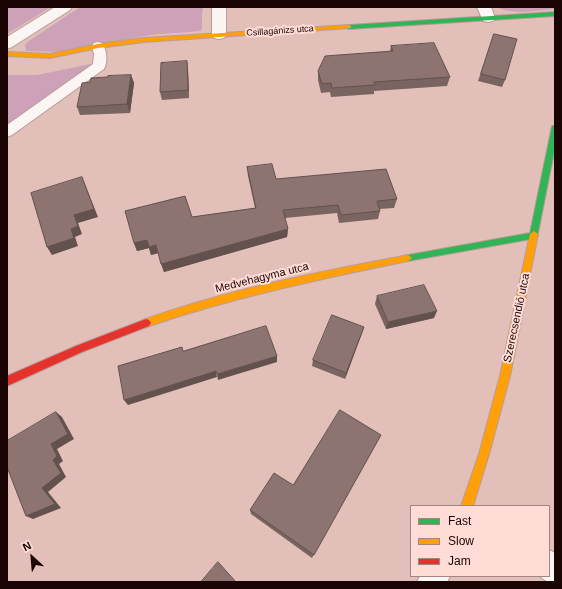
<!DOCTYPE html>
<html>
<head>
<meta charset="utf-8">
<style>
	body { margin:0 }
	#map { position:relative; width:562px; height:589px; overflow:hidden; background:#e2bfb8; font-family:Arial,sans-serif }
	canvas { display:block }
	.frame { position:absolute; inset:0; border:8px solid #1a0504; pointer-events:none }
	.legend { position:absolute; left:410px; top:505px; width:140px; height:72px; box-sizing:border-box; background:#ffdcd6; border:1px solid #a38682; margin:0; padding:5px 7px; list-style:none; font-size:12px; color:#1a0504 }
	.legend li { display:flex; align-items:center; gap:8px; height:20px }
	.legend b { width:20px; border:1px solid #a38682 }
	.north { position:absolute; left:12px; top:537px; width:40px; height:40px; -webkit-text-stroke:3px #ffdcd6; paint-order:stroke; rotate:334deg; font-size:11px; font-weight:700; line-height:16px; text-align:center; color:#1a0504 }
	.north::after { content:''; display:block; margin:auto; width:14px; height:18px; background:#1a0504; clip-path:polygon(50% 0,100% 100%,50% 72%,0 100%) }
</style>
</head>
<body>
<div id="map">
<canvas width="562" height="589"></canvas>
<div class="frame"></div>
<ul class="legend">
<li><b style="height:5px;background:#30b455"></b>Fast</li>
<li><b style="height:5px;background:#ff9f0a"></b>Slow</li>
<li><b style="height:5px;background:#e5322d"></b>Jam</li>
</ul>
<div class="north">N</div>
</div>
<script>
const ctx = document.querySelector('canvas').getContext('2d');
ctx.lineJoin = 'round';
function fill(path, color) { ctx.fillStyle = color; ctx.fill(path, 'evenodd'); }
function trace(path, color, width, dash) { ctx.strokeStyle = color; ctx.lineWidth = width; ctx.lineCap = dash ? 'butt' : 'round'; ctx.setLineDash(dash || []); ctx.stroke(path); }
function write(font, color, halo, rows, align = 'center') {
  ctx.font = font + ' Arial,sans-serif'; ctx.lineWidth = 4; ctx.setLineDash([]); ctx.textBaseline = 'middle'; ctx.strokeStyle = halo; ctx.fillStyle = color; for (const [text, x, y, turn = 0] of rows) {
    ctx.save(); ctx.translate(x, y); ctx.rotate((+turn || 0) * Math.PI / 180); ctx.textAlign = isNaN(turn) ? turn : align; if (halo) ctx.strokeText(text, 0, 0); ctx.fillText(text, 0, 0); ctx.restore();
  }
}
const green = new Path2D(`
	M7,7H51L7,34Z
	M80,7H203L202,15V29L200,31L150,35L63,52L26,51L25,45L29,41Z
	M497,7H555V9C538,10 513,16 497,7Z
	M91,64L94,66L7,130V75H37Z`);
const lane = new Path2D(`
	M98,42L102,43C107,51 108,61 104,69L12,135L7,137V125L93,64L94,54L92,46L94,43Z`);
const street = new Path2D(`
	M55,7H72L70,10L12,47L7,49V37Z
	M212,7H226V35L224,38L219,39L214,38L212,35Z
	M477,7H491L495,18L493,21L488,22L483,21Z
	M549,550L555,553V582H548L539,576H549Z
	M420,576H450L447,582H417Z`);
const fast = new Path2D(`
	M555,12V16L349,29L346,27L349,25Z
	M552,126H555V147L537,238L408,261L405,260L404,258L405,256L408,255L530,233Z`);
const slow = new Path2D(`
	M349,25L351,26V28L144,42L98,48L50,58L7,56V52L50,54L98,44L144,38Z
	M534,231L538,234L510,376L489,454L473,506H461L479,454L500,376L530,234Z
	M408,255L412,258L408,261C319,279 232,298 146,327L143,326L141,323L143,320C229,289 319,272 408,255Z`);
const jam = new Path2D(`
	M146,319L149,320L151,323L149,326L82,352L7,386V376L76,346Z`);
const wall = new Path2D(`
	M494,34L505,80L502,87L478,81Z
	M391,46L450,77L447,86L374,91V94L331,97L330,92L321,93L318,80V71L390,51Z
	M187,61L188,69L189,98L162,100L160,92Z
	M131,75L134,83L130,113L80,115L77,107L90,82L108,77Z
	M247,167L276,179L397,199L394,208L379,209L380,211L378,219L339,223L337,213L285,218L288,229L287,237L164,272L158,253L151,255L149,248L137,251L134,243L192,217L255,208L248,176Z
	M377,296L434,318L386,329L375,304Z
	M364,327L362,333L345,379L312,366L313,360Z
	M381,435L312,558L251,514L250,510Z`);
const shadedWall = new Path2D(`
	M187,61L188,69L189,98L188,90Z
	M131,75L134,83L130,113L127,104Z
	M82,177L98,217L78,223L82,234L75,237L78,246L52,255L47,247L71,229Z
	M288,229L287,237L164,272L161,264Z
	M147,240L156,245L159,253L151,255L149,248L137,251L134,243Z
	M437,311L434,318L386,329L388,322Z
	M364,327L362,333L345,379L346,373Z
	M277,356V362L218,380L217,374Z
	M216,371L217,377L128,405L124,400Z
	M56,412L62,417L74,439L57,449L63,461L59,464L66,477L48,492L61,508L33,519L26,516L42,488L53,460L51,444Z`);
const building = new Path2D(`
	M494,34L517,39L505,80L481,74Z
	M434,43L450,77L374,82L375,85L332,88L331,83L322,84L318,71L325,56L393,51L391,46Z
	M187,61L188,90L160,92L161,63Z
	M131,75L127,104L77,107L82,83L90,82L91,78L108,77V76Z
	M272,164L276,179L386,169L397,199L377,201L380,211L341,215L338,205L283,210L288,229L161,264L156,245L149,247L147,240L134,243L125,211L185,196L192,217L256,208L247,167Z
	M82,177L94,209L74,215L78,226L71,229L74,238L47,247L31,193Z
	M424,285L437,311L388,322L377,296Z
	M332,315L364,327L346,373L313,360Z
	M266,326L277,356L217,374L216,371L124,400L118,366L182,347L183,351Z
	M340,410L381,435L314,555L250,510L274,473L293,485Z
	M56,412L68,434L51,444L57,456L53,460L61,473L42,488L55,504L26,516L7,467V441Z
	M218,562L236,582H201Z`);
const farStreetnames = [
	["Csillagánizs utca",280,31,-4]
];
const streetNames = [
	["Medvehagyma utca",262,278,-14],
	["Szerecsendió utca",517,318,-78]
];
fill(green, '#cda1b7');
trace(lane, '#b89d98', 2);
trace(street, '#b89d98', 2);
trace(fast, '#b89d98', 2);
trace(slow, '#b89d98', 2);
trace(jam, '#b89d98', 2);
fill(lane, '#fbf5f4');
fill(street, '#fbf5f4');
fill(fast, '#30b455');
fill(slow, '#ff9f0a');
fill(jam, '#e5322d');
fill(wall, '#7a6460');
fill(shadedWall, '#63514e');
fill(building, '#8e7470');
trace(building, '#63514e', 1);
write('9px', '#1a0504', '#ffdcd6', farStreetnames);
write('11px', '#1a0504', '#ffdcd6', streetNames);
</script>
</body>
</html>
